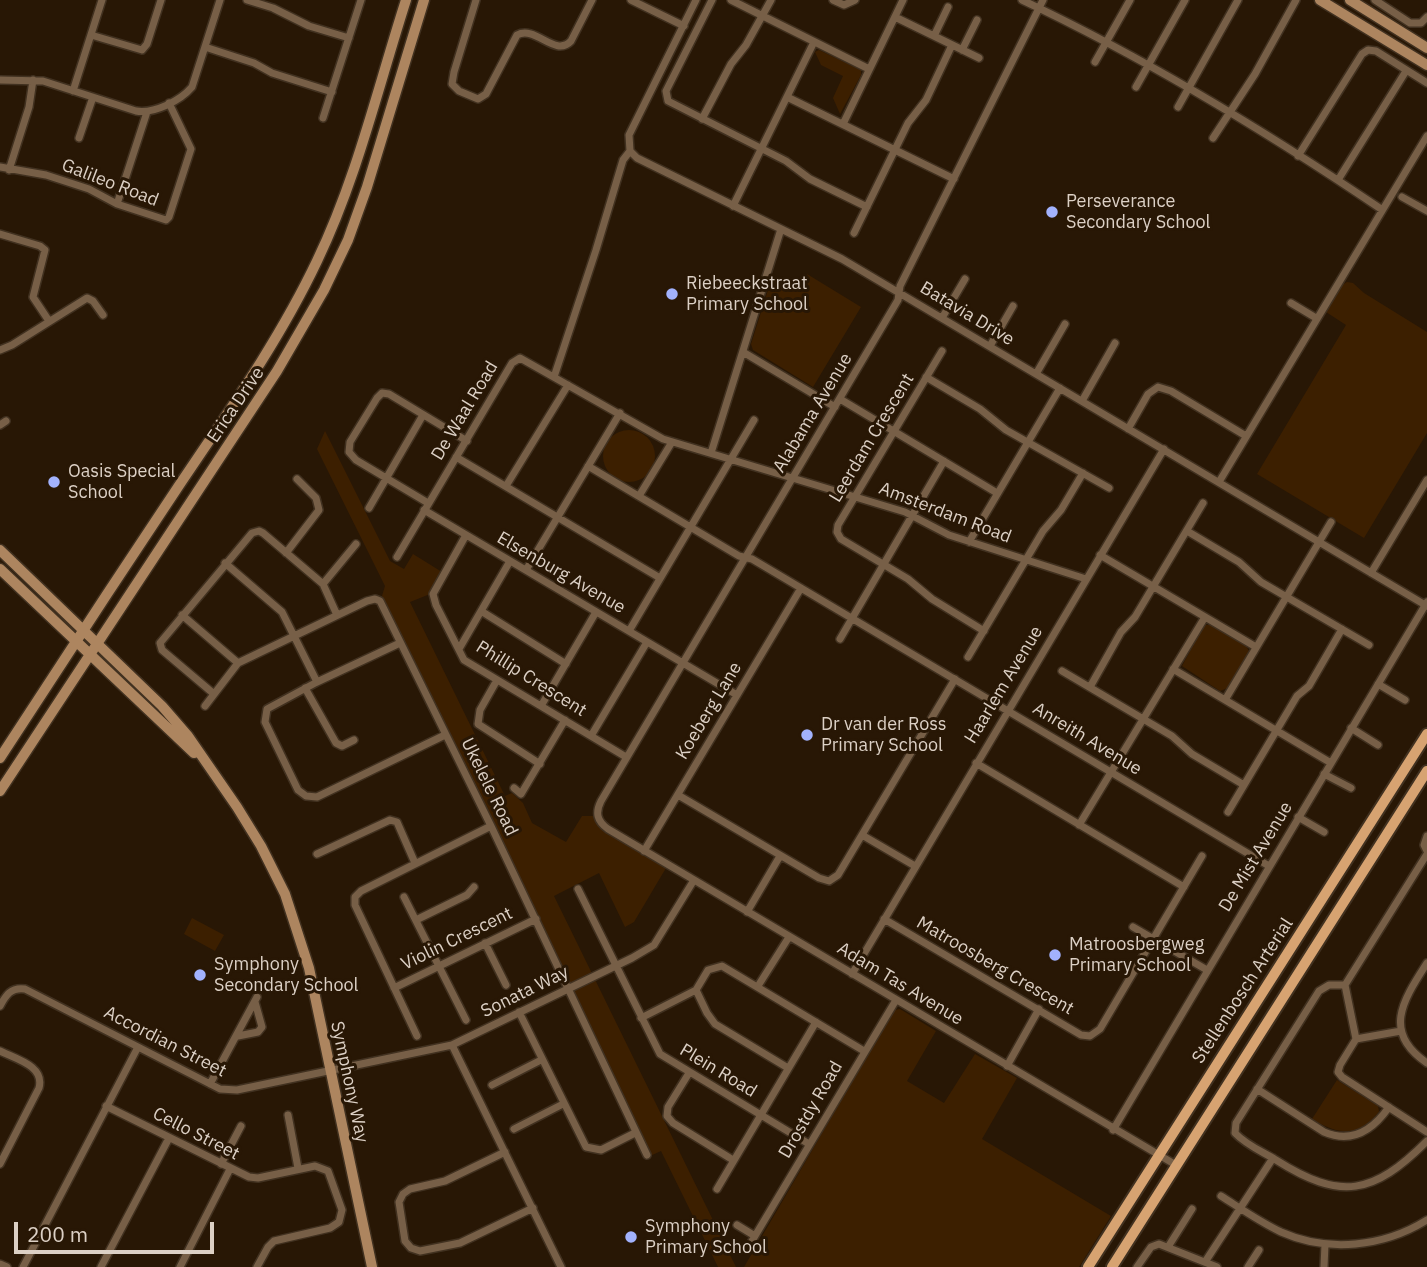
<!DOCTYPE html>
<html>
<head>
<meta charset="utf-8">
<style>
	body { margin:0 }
	#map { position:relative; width:1427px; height:1267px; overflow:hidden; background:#281705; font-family:"IBM Plex Sans",sans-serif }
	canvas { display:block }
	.scale { position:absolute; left:14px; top:1222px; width:200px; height:32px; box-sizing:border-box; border:4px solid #dcd0c5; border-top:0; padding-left:9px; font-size:21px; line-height:24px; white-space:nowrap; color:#dcd0c5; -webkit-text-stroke:5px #281705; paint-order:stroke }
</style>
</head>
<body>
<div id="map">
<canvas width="1427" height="1267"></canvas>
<div class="scale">200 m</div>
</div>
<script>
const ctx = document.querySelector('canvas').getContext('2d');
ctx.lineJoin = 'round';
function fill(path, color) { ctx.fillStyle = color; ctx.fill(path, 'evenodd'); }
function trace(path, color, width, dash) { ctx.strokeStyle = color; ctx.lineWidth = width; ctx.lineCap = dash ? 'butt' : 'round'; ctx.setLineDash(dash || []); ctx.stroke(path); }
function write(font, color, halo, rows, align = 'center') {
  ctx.font = font + ' "IBM Plex Sans",sans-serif'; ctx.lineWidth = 6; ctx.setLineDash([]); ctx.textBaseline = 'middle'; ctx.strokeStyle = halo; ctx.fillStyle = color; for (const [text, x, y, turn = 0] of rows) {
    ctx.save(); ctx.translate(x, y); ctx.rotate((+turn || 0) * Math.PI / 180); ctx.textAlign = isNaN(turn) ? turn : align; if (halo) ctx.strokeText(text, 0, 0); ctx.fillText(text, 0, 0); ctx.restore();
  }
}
const green = new Path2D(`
	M819,50L861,70V75L840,114L833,98L843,76L821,65L815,52Z
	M773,274L774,279L796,292L807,274L861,307L813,387L753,350L751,344Z
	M1347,282L1353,283L1364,293L1427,332V433L1364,538L1257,474L1346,325L1326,312L1342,285Z
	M603 456a26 26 0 1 1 52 0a26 26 0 1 1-52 0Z
	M325,431L390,561L404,569L413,554L442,572L430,594L410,602L505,796L512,793L523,803L532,823L566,842L582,816H593L603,831L666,868L634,922L625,927L599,873L554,896L736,1267H718L661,1151L650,1156L573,995L569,979L382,596L385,586L317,449Z
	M1206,625H1211L1246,646L1249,651L1228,688L1220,691L1182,666L1203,627Z
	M192,918L224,935L215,951L184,934Z
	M900,1009L936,1031L907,1081L944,1103L975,1054L1017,1078L982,1139L1111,1216L1079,1267H744L894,1010Z
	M1337,1080L1378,1106L1379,1112C1357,1138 1339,1135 1312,1119Z`);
const minor = new Path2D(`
	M247,0L273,8L309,26L349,38
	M476,0L454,72L452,84L459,91L478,99L486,94L517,35C536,25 555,58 571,41L592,0
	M631,0L684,26
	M696,0L629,135L630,151L637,158L842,259L1427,606
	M712,0L666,91L668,101L786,161L810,179L867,207
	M731,0L869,69
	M833,0L844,5L855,0
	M1022,0C1147,59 1267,132 1381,209
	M1043,0L900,286L898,300L601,801C595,813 597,821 608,829L1176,1165
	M1375,0L1410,23H1421L1427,17
	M895,17L979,58
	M91,35L142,50L147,44L161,0
	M934,36L948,7
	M205,47L254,63L272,73L332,92
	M962,50L977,20
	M1095,62L1130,0
	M0,80L43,81L136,111C154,114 180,101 192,87L220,0
	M1136,87L1185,0
	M73,91L102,0
	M787,97L954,179
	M1178,107L1238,0
	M323,118L361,0
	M702,119L731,64L746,45L771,0
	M843,124L903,0
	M79,138L93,97
	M1213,138L1255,74L1296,0
	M1298,156L1362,54L1368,50L1376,51L1427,83
	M0,167L46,175L89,189L117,204L166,220L169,217L191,149L169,103
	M9,170L29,107L33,80
	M1338,180L1406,71
	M1402,197L1427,211
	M117,204L147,112
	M733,206L814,42
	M854,233L908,123L926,100L952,45
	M0,234L40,246L45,250L33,297L49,321
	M1291,303L1316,318
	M942,318L965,279
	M990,346L1013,306
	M0,350L12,345L87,298L93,301L103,315
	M942,351L838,525L837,532L841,539L908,579L932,599L984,631
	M743,352L835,407
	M1036,374L1065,324
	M554,377L596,250L623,160L630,151
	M926,377L980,409L1006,430L1109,488
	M840,399L997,493
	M1082,401L1115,343
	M0,425L6,421
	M1128,429L1148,394L1158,387L1171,391L1246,436
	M711,453L781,229
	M456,457L660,578
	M588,466L739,556L752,559L1269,866
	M1219,482L1427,136
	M506,486L568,385
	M639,496L672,442
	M428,503L356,460L349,452L350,442L377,398L382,393L389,394L467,441
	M369,508L423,415
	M424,510L737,695
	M1187,531L1239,562L1261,582L1369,645
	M466,535L433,594L436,605L464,660L626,757
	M969,542L1060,388
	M286,553L319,510L316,498L297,479
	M1100,555L1256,647
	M397,557L512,363L520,358L663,439L905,512L949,535L1086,579
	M225,563L282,612L317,682
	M526,570L620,413
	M1371,573L1427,480
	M323,584L356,544
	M481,611L566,664
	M182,615L238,663
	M629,631L754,420
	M840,639L944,461
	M400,643L317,682L267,709L265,722L298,790L306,796L317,797L445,735
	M459,649L510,561
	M968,657L1043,531L1061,510L1083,473
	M1173,669L1331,763
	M1062,671L1172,736L1192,754L1244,785
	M497,680L480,710L478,724L540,764
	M1378,684L1405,700
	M1090,687L1121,632L1135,617L1203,503
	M305,688L336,743L342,746L354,740
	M214,694L162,650L160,643L252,533L259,531L263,533L323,584L337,615
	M1225,700L1331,522
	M205,706L238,663L367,601L375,599L380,601L491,826L647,1155
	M541,706L596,612
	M1351,728L1378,745
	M591,736L647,642
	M976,763L1184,887
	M1324,774L1351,788
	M514,788L521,794L565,720
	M678,795L819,878L829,881L838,875L955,679
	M1228,812L1297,696L1309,686L1342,629
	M1298,817L1324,832
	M1079,825L1205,617
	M862,835L915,866
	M1427,836L1424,845L1427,851
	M644,851L801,588
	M317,854L390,820L397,822L415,863
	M578,889L660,1054L809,1144
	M404,897L466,1020
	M747,912L780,856
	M884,919L1081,1035L1090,1036L1100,1029L1202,856
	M416,920L467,895L474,887
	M1133,927L1207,970
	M485,943L506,985
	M1427,963C1404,999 1381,1032 1427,1063
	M852,974L1164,449
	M1345,985H1329L1319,991L1236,1123L1235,1133C1246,1145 1263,1152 1276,1160C1341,1201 1373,1195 1427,1141
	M758,986L789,937
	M394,988L536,919
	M696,990L707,1013L715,1024L788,1068
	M0,1006C6,995 11,987 25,989L220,1089L237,1090L452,1045L632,958L654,945L694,880
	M519,1012L586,1147L601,1150L635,1133
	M641,1018L696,990L708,970L722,966L864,1051
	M1401,1031L1356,1039L1340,1065L1338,1072L1342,1077L1427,1132
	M238,1036L258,1032L262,1027L255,1002
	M417,1036L355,905V897L361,891L491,826
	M1356,1039L1345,985L1427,854
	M452,1045L561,1267
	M0,1051C16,1059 45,1066 39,1088L0,1164
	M1007,1066L1039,1009
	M689,1073L668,1107L667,1116L673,1123L733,1160
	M210,1084L257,997
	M492,1085L541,1060
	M1257,1089L1324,1132C1352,1144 1373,1130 1389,1107
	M106,1106L249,1177L258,1178L315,1166L328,1171L342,1210L339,1222L330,1228L274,1241L268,1247L257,1267
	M288,1115L298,1168
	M514,1129L563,1104
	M1113,1130L1427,602
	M505,1152L445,1181L410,1189L403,1194L399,1202L405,1241L411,1248L420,1251L460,1243L533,1208
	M221,1164L241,1126
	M717,1189L816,1022
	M1221,1196C1240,1208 1260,1222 1281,1232C1328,1253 1384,1247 1427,1220
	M737,1225L755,1236
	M749,1246L896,1000
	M1168,1247L1192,1209
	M1205,1262L1273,1158
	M0,1264L7,1267
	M23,1267L138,1047
	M101,1267L169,1138
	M180,1267L230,1169
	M1137,1267L1151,1247L1159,1244L1217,1267
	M1248,1267L1259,1250
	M1324,1267L1325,1244`);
const secondary = new Path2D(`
	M1320,0L1427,65
	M1350,0L1427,48
	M0,550L162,706L188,736L237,807L261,846L285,894L309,968L372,1267
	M0,569L194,753
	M0,758C59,667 118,577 178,487C227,414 279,341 317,261C357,178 378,87 406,0
	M0,791L277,371L324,290L348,240L367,187L424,0`);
const primary = new Path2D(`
	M1088,1267L1427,734
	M1112,1267L1427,771`);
const markers = [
	[1052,212,7,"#a2b2fd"],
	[672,294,7,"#a2b2fd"],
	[54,482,7,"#a2b2fd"],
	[807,735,7,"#a2b2fd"],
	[1055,955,7,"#a2b2fd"],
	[200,975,7,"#a2b2fd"],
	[631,1237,7,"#a2b2fd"]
];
const streetNames = [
	["Galileo Road",110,183,21],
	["Batavia Drive",967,314,31],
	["Erica Drive",236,405,-56],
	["De Waal Road",465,411,-59],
	["Alabama Avenue",813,413,-59],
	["Leerdam Crescent",872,438,-59],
	["Amsterdam Road",945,513,21],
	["Elsenburg Avenue",561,573,30],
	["Phillip Crescent",531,679,32],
	["Haarlem Avenue",1004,685,-59],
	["Koeberg Lane",709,711,-59],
	["Anreith Avenue",1087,739,31],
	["Ukelele Road",489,787,64],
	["De Mist Avenue",1256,857,-59],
	["Violin Crescent",457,939,-26],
	["Matroosberg Crescent",995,966,30],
	["Adam Tas Avenue",900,984,31],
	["Stellenbosch Arterial",1243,991,-57],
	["Sonata Way",525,992,-26],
	["Accordian Street",165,1042,27],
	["Plein Road",718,1071,31],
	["Symphony Way",349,1082,78],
	["Drostdy Road",811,1110,-60],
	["Cello Street",196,1134,27]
];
const poiNames = [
	["Perseverance",1066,202],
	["Secondary School",1066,223],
	["Riebeeckstraat",686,284],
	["Primary School",686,305],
	["Oasis Special",68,472],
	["School",68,493],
	["Dr van der Ross",821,725],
	["Primary School",821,746],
	["Matroosbergweg",1069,945],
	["Primary School",1069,966],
	["Symphony",214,965],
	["Secondary School",214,986],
	["Symphony",645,1227],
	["Primary School",645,1248]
];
fill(green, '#3c1f00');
trace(minor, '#413120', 10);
trace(secondary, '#413120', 13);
trace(primary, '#413120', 14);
trace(minor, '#775f47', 7);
trace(secondary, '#ad855f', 10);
trace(primary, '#d7a371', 10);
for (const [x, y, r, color] of markers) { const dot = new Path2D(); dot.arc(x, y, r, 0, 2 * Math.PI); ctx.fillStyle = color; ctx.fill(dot); trace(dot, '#281705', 2.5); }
write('18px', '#dcd0c5', '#281705', streetNames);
write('18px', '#dcd0c5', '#281705', poiNames, 'left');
</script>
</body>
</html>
